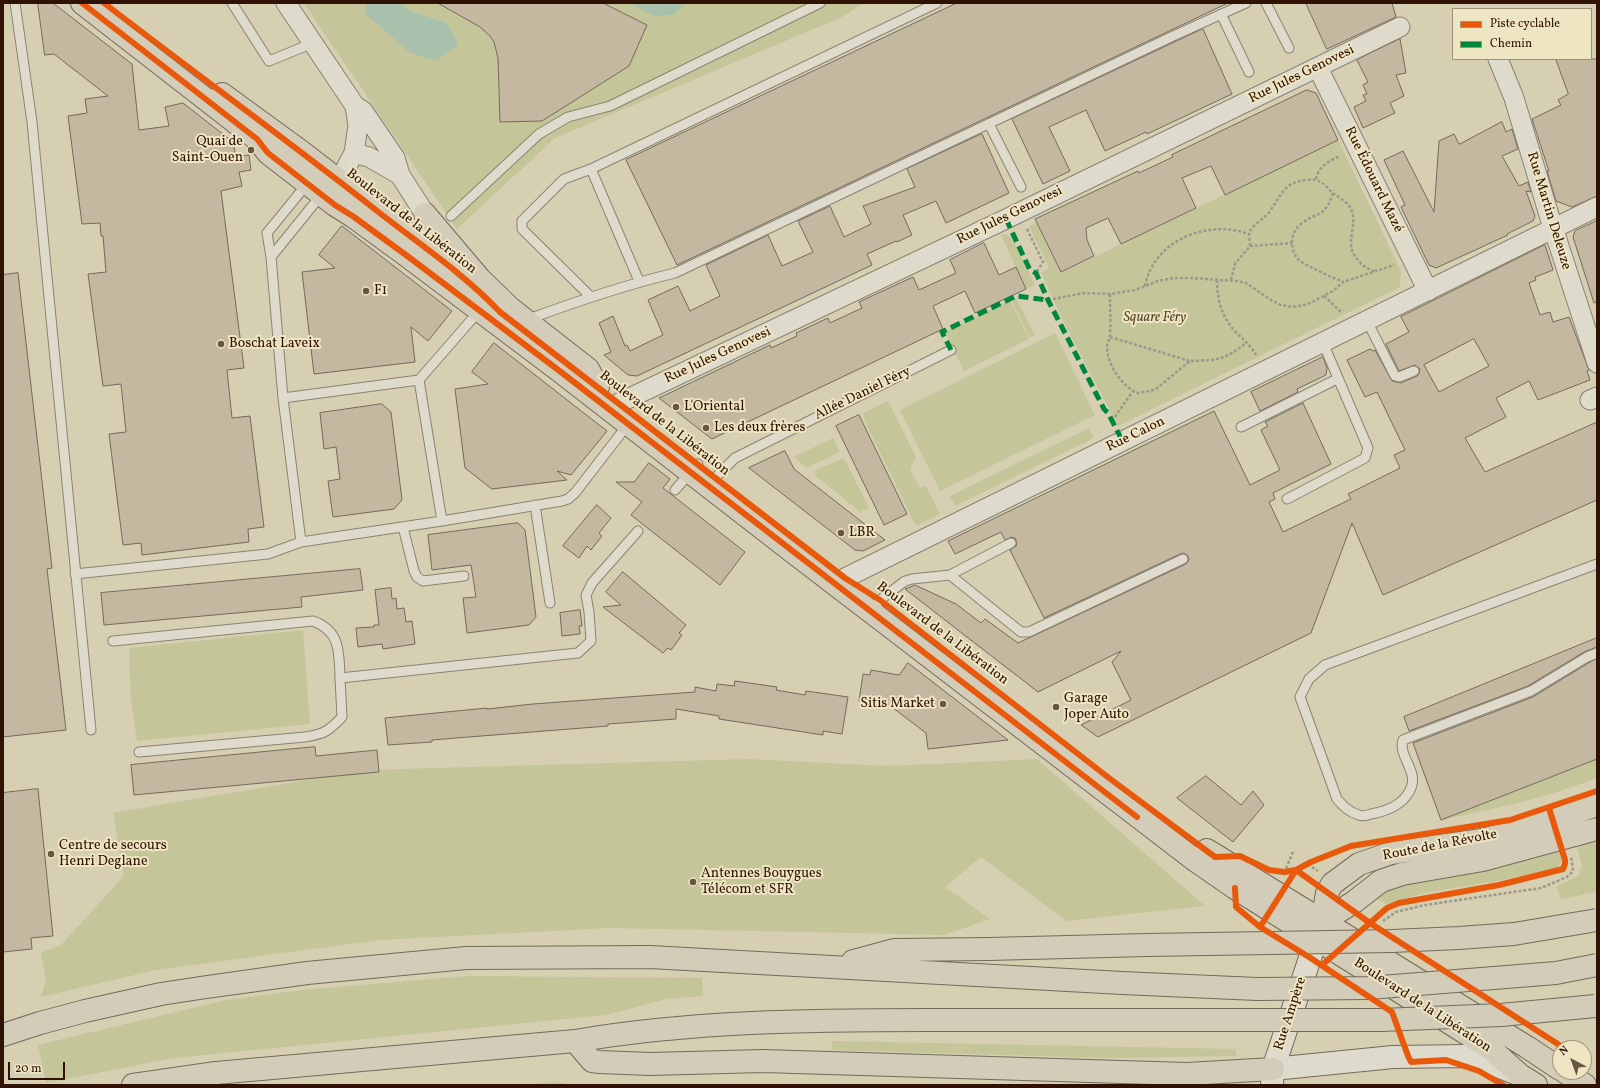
<!DOCTYPE html>
<html>
<head>
<meta charset="utf-8">
<style>
	body { margin:0 }
	#map { position:relative; width:1600px; height:1088px; overflow:hidden; background:#d6cfb2; font-family:Vollkorn,serif }
	canvas { display:block }
	.frame { position:absolute; inset:0; border:4px solid #301205; pointer-events:none }
	.legend { position:absolute; left:1452px; top:8px; width:140px; height:52px; box-sizing:border-box; background:#eee5c3; border:1px solid #a29177; margin:0; padding:5px 7px; list-style:none; font-size:12px; color:#301205 }
	.legend li { display:flex; align-items:center; gap:8px; height:20px }
	.legend b { width:20px; border:1px solid #a29177 }
	.north { position:absolute; left:1552px; top:1040px; width:40px; height:40px; box-sizing:border-box; background:#eee5c3; border:1px solid #a29177; border-radius:50%; rotate:319deg; font-size:11px; font-weight:700; line-height:16px; text-align:center; color:#301205 }
	.north::after { content:''; display:block; margin:auto; width:14px; height:18px; background:#6a5442; clip-path:polygon(50% 0,100% 100%,50% 72%,0 100%) }
	.scale { position:absolute; left:8px; top:1062px; width:57px; height:18px; box-sizing:border-box; border:2px solid #301205; border-top:0; padding-left:5px; font-size:12px; line-height:14px; white-space:nowrap; color:#301205; -webkit-text-stroke:3px #eee5c3; paint-order:stroke }
</style>
</head>
<body>
<div id="map">
<canvas width="1600" height="1088"></canvas>
<div class="frame"></div>
<ul class="legend">
<li><b style="height:5px;background:#e8590c"></b>Piste cyclable</li>
<li><b style="height:5px;background:#00873e"></b>Chemin</li>
</ul>
<div class="north">N</div>
<div class="scale">20 m</div>
</div>
<script>
const ctx = document.querySelector('canvas').getContext('2d');
ctx.lineJoin = 'round';
function fill(path, color) { ctx.fillStyle = color; ctx.fill(path, 'evenodd'); }
function trace(path, color, width, dash) { ctx.strokeStyle = color; ctx.lineWidth = width; ctx.lineCap = dash ? 'butt' : 'round'; ctx.setLineDash(dash || []); ctx.stroke(path); }
function write(font, color, halo, rows, align = 'center') {
  ctx.font = font + ' Vollkorn,serif'; ctx.lineWidth = 4; ctx.setLineDash([]); ctx.textBaseline = 'middle'; ctx.strokeStyle = halo; ctx.fillStyle = color; for (const [text, x, y, turn = 0] of rows) {
    ctx.save(); ctx.translate(x, y); ctx.rotate((+turn || 0) * Math.PI / 180); ctx.textAlign = isNaN(turn) ? turn : align; if (halo) ctx.strokeText(text, 0, 0); ctx.fillText(text, 0, 0); ctx.restore();
  }
}
const green = new Path2D(`
	M306,3H864L840,18L555,138L457,229L305,5Z
	M1338,140L1401,271L1400,287L1118,426L1063,321L1041,272L1049,268L1029,226L1036,223L1061,273Z
	M1003,234L1012,237L1035,285L1026,289L1001,235Z
	M1016,298L1035,335L1030,338L1012,301Z
	M1010,300L1029,339L964,371L945,332Z
	M1055,333L1095,415L940,491L900,410Z
	M888,401L916,457L910,469L920,488L926,486L940,514L916,526L865,422L863,413Z
	M1089,428L1094,438L955,506L950,496Z
	M833,438L840,452L807,468L794,457Z
	M844,458L869,508L860,512L816,476L814,471Z
	M303,630L310,724L137,741L131,700L129,648Z
	M749,759L888,766L1037,759L1205,906L1066,921L981,857L945,887L990,919L944,935L610,928L380,940L156,970L41,997L46,979L41,953L61,945L124,876L113,813L365,770Z
	M1597,759V778C1547,798 1494,809 1441,820Z
	M1597,839V892L1561,899L1556,887L1579,875L1582,865L1576,845Z
	M1559,852L1562,861L1557,868L1498,881L1429,892L1386,904L1375,898L1396,885L1490,868Z
	M467,976L702,978L703,996L666,999L606,1015L174,1058L46,1083L38,1045L226,1000L301,990Z
	M832,1041L1235,1049L1237,1056L1107,1058L832,1050Z
	M557,1082L569,1085H518Z`);
const water = new Path2D(`
	M366,3H404V6L413,12L447,23L458,44L436,61L409,52L366,14Z
	M630,3H685L673,15L653,16Z`);
const building = new Path2D(`
	M38,3H53L132,64L139,130L169,126L165,107L183,103L233,142L236,157L249,155L251,170L239,172L242,186L221,191L244,368L227,370L230,399L232,418L250,416L264,527L248,529L249,542L142,555L141,543L123,545L109,434L126,432L121,384L103,386L88,274L106,272L103,236H101L100,223L82,224L68,116L87,113L85,99L108,96L54,54L45,55Z
	M438,3H603L647,25L629,66L542,121L500,122L498,58L494,42L490,36L480,27Z
	M957,3H1228L677,265L626,160Z
	M1306,3H1392L1396,17L1327,49Z
	M1203,29L1232,94L1147,134L1146,132L1105,151L1086,110L1049,127L1070,171L1043,184L1012,119Z
	M1400,39L1406,73L1396,75L1404,96L1390,103L1395,113L1363,128L1354,107L1366,101L1363,95L1367,94L1363,85L1368,82L1357,60Z
	M1556,59H1597V196L1572,207L1556,201L1547,171H1549L1532,119L1561,105L1558,100L1568,94Z
	M1307,90L1316,93L1338,140L1225,195L1211,166L1182,178L1196,208L1121,244L1108,218L1086,228L1087,240L1094,256L1061,272L1035,219L1138,171L1139,173L1173,157L1172,155Z
	M1502,122L1506,132L1512,129L1518,149L1502,156L1519,186L1528,182L1531,192L1526,191L1535,216L1533,221L1507,234L1508,235L1436,268L1429,265L1401,207L1405,205L1384,160L1403,151L1434,212L1439,141L1454,134L1459,144Z
	M982,134L1009,193L946,223L936,201L903,215L912,235L897,242L896,241L867,254L872,265L637,376L628,375L604,355L611,352L599,323L613,316L625,346L627,345L630,351L663,335L648,300L678,286L690,311L720,296L706,265L768,235L782,266L813,252L798,221L830,206L844,237L871,224L863,206L915,187L907,169Z
	M1597,221V302L1594,303L1573,237L1575,231Z
	M342,226L452,311L428,341L411,327L415,362L314,374L302,272L335,268L319,255Z
	M984,243L999,275L1016,267L1026,289L975,313L965,291L933,306L943,329L712,439L659,398L770,345L771,348L797,336L796,333L828,318L830,323L862,308L859,302L913,277L919,290L956,273L950,260Z
	M1545,245L1553,270L1535,277L1536,280L1529,283L1540,315L1550,312L1553,322L1569,317L1589,370L1587,371L1590,380L1538,400L1529,381L1496,398L1506,417L1465,438L1485,472L1597,422V500L1383,595L1352,523L1311,633L1098,737L1081,725L1131,700L1112,662L1121,651L1038,692L905,589L915,585L956,604L981,623L985,619L1018,643L1186,564L1189,560L1188,556L1184,553L1180,554L1044,618L1010,550L1016,546L1017,543L1015,538L1011,537L1005,540L1001,532L955,554L948,541L1214,411L1250,485L1280,470L1261,430L1268,426L1265,422L1303,403L1331,464L1273,493L1275,499L1269,502L1283,532L1351,499L1348,494L1400,468L1394,455L1405,450L1377,392L1365,397L1347,360L1370,349L1373,351L1375,350L1392,381L1401,383L1417,376L1419,374L1420,369L1415,365L1399,371L1386,344L1409,332L1401,317ZM1474,339L1489,366L1439,392L1424,365Z
	M18,273L52,568L47,569L66,730L3,737V275Z
	M494,343L607,431L571,475L557,471L567,480L492,489L465,468L455,389L488,384L472,372Z
	M1323,357L1327,368L1326,375L1297,389L1298,392L1260,411L1251,392Z
	M382,404L391,412L402,500L394,509L333,517L328,481L340,479L336,447L324,449L320,413Z
	M859,415L907,514L884,525L836,426Z
	M785,451L794,469L885,540L863,551L855,550L749,468Z
	M649,463L670,479L663,488L745,552L720,585L631,515L642,502L616,482H634Z
	M597,505L611,518L599,533L602,536L591,550L587,546L579,558L563,546Z
	M518,523L525,530L536,617L529,625L467,633L463,598L476,597L471,565L432,570L428,535Z
	M360,569L363,590L301,597L302,607L104,625L101,593Z
	M623,572L686,625L679,633L682,635L671,650L668,648L663,653L603,607L621,605L606,592Z
	M391,588L392,599L396,598L397,609L404,608L406,622L412,621L415,644L383,649L382,644L358,647L356,628L374,627V625H379L375,590Z
	M580,610L582,626H579L580,634L562,636L560,613Z
	M1597,638V647L1584,652L1528,686L1409,731L1404,717Z
	M1597,659V759L1441,820L1413,743L1533,697L1590,662Z
	M908,663L1008,740L928,749L926,733L889,705L859,701L863,674L870,675L871,670L899,675Z
	M735,681L777,687L776,690L805,695L806,691L848,697L842,734L823,731V735L719,719V716L676,709V719L608,724V726L456,738L432,740V742L388,745L385,718L487,708V709L533,704L695,692V687L716,691L717,684L734,686Z
	M315,747L316,756L377,750L379,772L134,795L131,765Z
	M1206,776L1241,805L1253,791L1264,805L1233,842L1177,798Z
	M38,789L53,936L31,938L32,949L3,952V793Z`);
const path = new Path2D(`
	M1316,179C1318,167 1329,161 1340,156
	M1333,193C1324,220 1318,210 1301,224C1295,229 1292,235 1292,243C1292,249 1294,255 1299,260C1304,265 1334,278 1343,282
	M1027,229L1043,262L1036,273
	M1250,246L1292,243
	M1217,280C1217,298 1221,315 1233,329C1241,338 1250,344 1256,355
	M1231,280L1235,264L1250,246C1250,242 1249,237 1249,234C1251,225 1265,219 1270,211C1281,195 1285,181 1307,180C1313,179 1317,179 1322,183C1326,185 1329,190 1333,193C1339,198 1348,202 1351,209C1359,226 1343,242 1357,259C1362,265 1367,269 1374,271
	M1145,286C1154,240 1207,219 1249,234
	M1110,294C1110,308 1111,322 1110,335C1110,339 1107,343 1107,347C1107,364 1122,386 1137,393L1150,391L1156,389L1190,361C1217,360 1224,361 1247,342
	M1324,296L1341,312
	M1048,300L1084,293L1110,294L1135,290L1158,281L1173,278H1191L1236,281L1246,283L1271,300L1281,305L1293,307L1308,304L1333,291L1343,282L1394,265
	M1110,337L1190,361
	M1112,421L1133,391
	M1312,867L1318,871
	M1284,873L1293,852
	M1383,921L1396,912L1425,905L1541,888L1567,877L1573,871L1571,856`);
const lane = new Path2D(`
	M15,3L32,122L91,730
	M232,3L269,61L313,43
	M1266,3L1289,48
	M1221,14L1249,72
	M989,124L1021,187
	M451,216L539,134L568,117L610,106L820,3
	M271,257L322,194
	M639,281L591,169L937,3
	M591,297L522,229V221L564,179L591,169
	M479,311L419,380L442,521L562,501L568,499L575,493L629,423
	M526,320C575,302 624,285 675,273L1171,37L1246,3
	M1367,321L1395,376L1399,377L1414,371
	M419,380L283,398L301,542L442,521
	M283,398L271,257L267,233L307,184
	M1241,427L1337,379
	M715,478L735,458L951,350
	M675,490L698,464
	M1287,499L1365,458L1368,448L1323,343
	M535,505L550,603
	M403,527L414,571L417,577L423,581L464,576
	M1597,564L1325,665L1309,679L1300,697L1337,799C1344,807 1349,812 1359,815C1363,817 1367,815 1371,814C1388,811 1407,803 1412,785C1416,769 1398,755 1403,740L1531,691L1587,657L1597,653
	M75,574L268,554L301,542
	M950,575L1021,632H1029L1183,559
	M871,611L880,600L905,581L912,579L950,575L1011,543
	M113,641L313,621C341,631 339,653 340,678
	M139,752L305,737C324,734 329,731 342,717L340,678L578,653L591,641L589,612L586,595L592,583L638,531`);
const street = new Path2D(`
	M286,3L355,106L363,111L395,158L400,175L425,214L431,228
	M1498,59L1514,98L1549,215L1597,363
	M1318,68L1428,291
	M354,153L369,157L400,175
	M329,190L345,170L354,153L358,125L355,106
	M1590,400L1597,397
	M619,403L1006,219L1400,27
	M845,578L1597,207`);
const secondary = new Path2D(`
	M1273,1069L1393,1057L1465,1056L1487,1062L1518,1074
	M1272,1085L1273,1069L1321,925`);
const primary = new Path2D(`
	M82,3L257,139L268,153L335,205L354,217L406,255L557,369L793,552L1196,861L1235,888L1491,1049L1520,1075L1536,1085
	M222,94L303,153L435,255L485,296L506,317
	M425,214L480,279L511,309L588,369L598,387
	M1207,850L1527,1047L1560,1069
	M1322,922L1327,893L1332,884L1359,864L1391,853L1482,840L1560,818L1597,805
	M1322,922L1354,902L1381,881L1402,874L1483,860L1597,829
	M1565,1072L1585,1085`);
const highway = new Path2D(`
	M853,961L894,950L989,949L1147,945
	M3,1035L40,1023L85,1011L161,994L200,988L307,973L466,958L650,957L1122,983
	M575,1041L592,1061L600,1062L650,1064L763,1061L1187,1074L1273,1069
	M133,1085L216,1073L575,1041C692,1021 811,1020 928,1020C1032,1020 1135,1020 1239,1020`);
const highwayBridge = new Path2D(`
	M1147,945L1392,941L1459,938L1514,934L1597,920
	M1122,983L1257,989L1369,988L1556,973L1597,965
	M1239,1020H1382L1501,1015L1595,1006`);
const quiet = new Path2D(`
	M1006,219L1030,270L1036,273L1048,300L1104,409L1108,413L1123,442
	M951,350L942,332L1016,296L1048,300`);
const cycleway = new Path2D(`
	M82,3L257,139L268,153L335,205L354,217L406,255L557,369L1137,817
	M104,3C196,74 290,142 381,214C422,246 465,275 500,312L845,578L880,600L1109,778L1215,857L1240,856L1269,870L1284,872L1296,870L1370,923L1564,1048
	M1235,888L1236,907L1260,927L1309,957L1392,1012L1408,1056L1411,1062L1446,1060L1479,1071L1503,1085
	M1260,927L1296,870L1311,862L1351,846L1510,820L1597,791
	M1322,965L1387,908L1399,903L1499,885L1563,869L1565,864V860L1549,808`);
const markers = [
	[251,150,4,"#6a5442"],
	[366,291,4,"#6a5442"],
	[221,344,4,"#6a5442"],
	[676,407,4,"#6a5442"],
	[706,428,4,"#6a5442"],
	[841,533,4,"#6a5442"],
	[943,704,4,"#6a5442"],
	[1056,707,4,"#6a5442"],
	[51,854,4,"#6a5442"],
	[693,882,4,"#6a5442"]
];
const streetNames = [
	["Rue Jules Genovesi",1302,75,-26],
	["Rue Édouard Mazé",1373,180,64],
	["Rue Martin Deleuze",1548,211,73],
	["Rue Jules Genovesi",1010,216,-26],
	["Boulevard de la Libération",411,222,38],
	["Rue Jules Genovesi",718,356,-25],
	["Allée Daniel Féry",863,394,-26],
	["Boulevard de la Libération",664,424,38],
	["Rue Calon",1136,435,-26],
	["Boulevard de la Libération",942,634,37],
	["Route de la Révolte",1440,846,-11],
	["Boulevard de la Libération",1422,1006,33],
	["Rue Ampère",1291,1014,-72]
];
const poiNames = [
	["Quai de",243,142,"right"],
	["Saint-Ouen",243,158,"right"],
	["F1",374,291],
	["Boschat Laveix",229,344],
	["L'Oriental",684,407],
	["Les deux frères",714,428],
	["LBR",849,533],
	["Garage",1064,699],
	["Joper Auto",1064,715],
	["Sitis Market",935,704,"right"],
	["Centre de secours",59,846],
	["Henri Deglane",59,862],
	["Antennes Bouygues",701,874],
	["Télécom et SFR",701,890]
];
const parkNames = [
	["Square Féry",1155,318]
];
fill(green, '#c4c699');
fill(water, '#a9c0ac');
fill(building, '#c5b8a1');
trace(building, '#736a5b', 1);
trace(lane, '#8b8371', 11);
trace(street, '#8b8371', 21);
trace(secondary, '#736a5b', 24);
trace(primary, '#736a5b', 24);
trace(highway, '#736a5b', 24);
trace(path, '#9e988c', 2.5, [3, 2]);
trace(lane, '#dedbcc', 9);
trace(street, '#dedbcc', 19);
trace(secondary, '#dedbcc', 22);
trace(primary, '#d3ccb9', 22);
trace(highway, '#d3ccb9', 22);
trace(highwayBridge, '#736a5b', 24, []);
trace(highwayBridge, '#d3ccb9', 22);
trace(quiet, '#00873e', 5, [10, 5]);
trace(cycleway, '#e8590c', 6);
for (const [x, y, r, color] of markers) { const dot = new Path2D(); dot.arc(x, y, r, 0, 2 * Math.PI); ctx.fillStyle = color; ctx.fill(dot); trace(dot, '#eee5c3', 1.5); }
write('14px', '#301205', '#eee5c3', streetNames);
write('14px', '#301205', '#eee5c3', poiNames, 'left');
write('italic 14px', '#58462b', '#eee5c3', parkNames);
</script>
</body>
</html>
